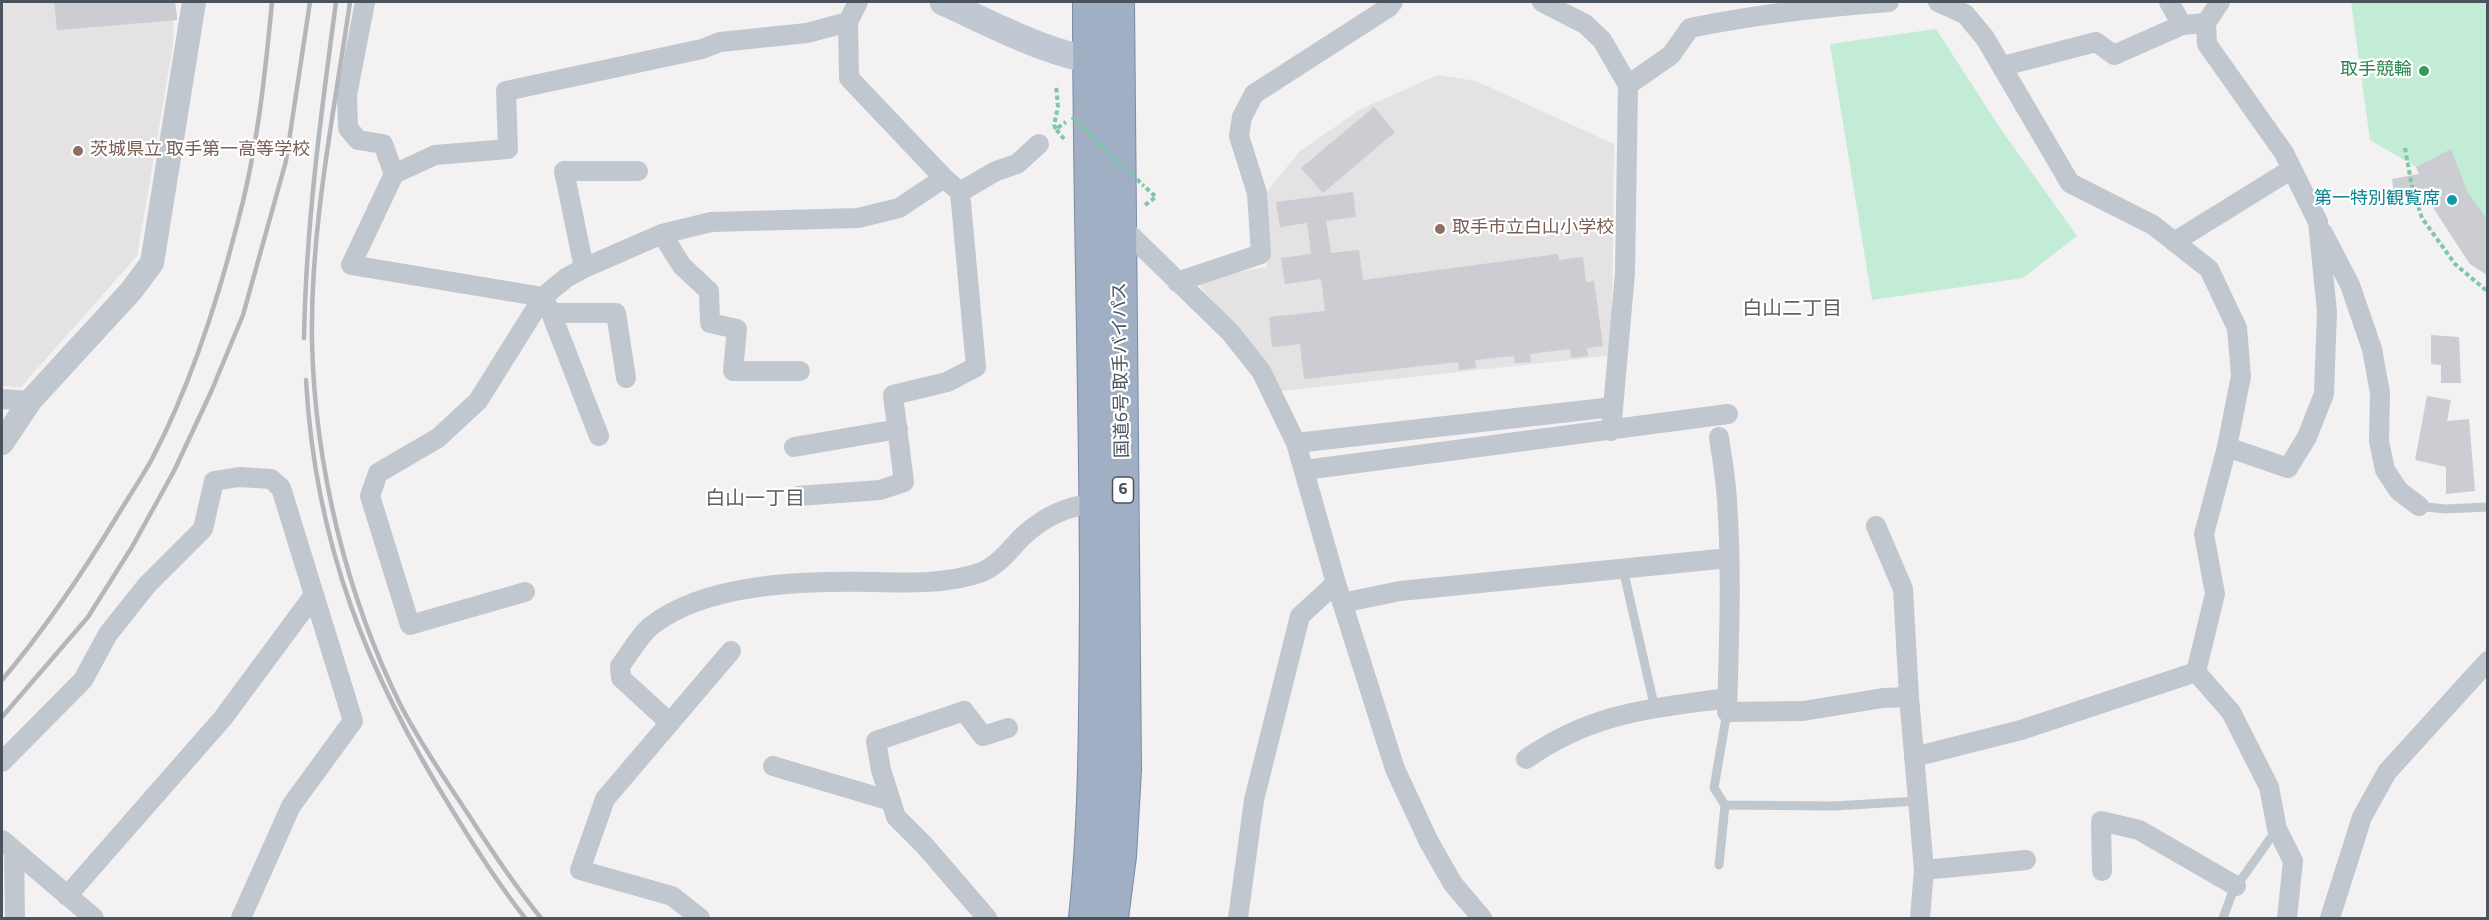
<!DOCTYPE html>
<html>
<head>
<meta charset="utf-8">
<style>
	body { margin:0 }
	#map { position:relative; width:2489px; height:920px; overflow:hidden; background:#f3f1f1; font-family:"Titillium Web",sans-serif }
	canvas { display:block }
	.frame { position:absolute; inset:0; border:3px solid #4a535d; pointer-events:none }
</style>
</head>
<body>
<div id="map">
<canvas width="2489" height="920"></canvas>
<div class="frame"></div>
</div>
<script>
const ctx = document.querySelector('canvas').getContext('2d');
ctx.lineJoin = 'round';
function fill(path, color) { ctx.fillStyle = color; ctx.fill(path, 'evenodd'); }
function trace(path, color, width, dash) { ctx.strokeStyle = color; ctx.lineWidth = width; ctx.lineCap = dash ? 'butt' : 'round'; ctx.setLineDash(dash || []); ctx.stroke(path); }
function write(font, color, halo, rows, align = 'center') {
  ctx.font = font + ' "Titillium Web","Noto Sans JP",sans-serif'; ctx.lineWidth = 4.5; ctx.setLineDash([]); ctx.textBaseline = 'middle'; ctx.strokeStyle = halo; ctx.fillStyle = color; for (const [text, x, y, turn = 0] of rows) {
    ctx.save(); ctx.translate(x, y); ctx.rotate((+turn || 0) * Math.PI / 180); ctx.textAlign = isNaN(turn) ? turn : align; if (halo) ctx.strokeText(text, 0, 0); ctx.fillText(text, 0, 0); ctx.restore();
  }
}
const education = new Path2D(`
	M2,2H174L173,45L137,256L21,387L2,386Z
	M1438,75L1476,81L1614,144L1612,336L1608,356L1281,391L1243,337L1195,280L1267,267V191L1300,151L1361,109Z`);
const green = new Path2D(`
	M2351,2H2487V275L2465,257L2434,209L2416,167L2370,140Z
	M1936,29L2000,128L2077,236L2023,278L1872,300L1830,44Z`);
const building = new Path2D(`
	M54,2H175L177,17V20L57,30Z
	M1374,107L1395,132L1323,193L1301,168Z
	M2451,149L2467,191L2487,219V275L2470,264L2434,209L2427,192L2394,195L2392,179L2419,174L2416,167Z
	M1353,192L1356,217L1326,221L1331,253L1359,250L1363,280L1558,254L1559,260L1583,257L1586,282L1594,281L1603,346L1587,348L1588,356L1571,358L1570,349L1530,354L1531,362L1515,363L1514,356L1475,360L1476,368L1459,370L1458,362L1304,379L1300,344L1272,347L1269,317L1325,311L1321,279L1285,284L1281,258L1311,254L1307,223L1280,227L1276,202Z
	M2431,335L2459,337L2461,383H2441V365L2431,364Z
	M2427,396L2451,400L2447,421L2469,419L2475,491L2446,494V467L2415,460Z`);
const path = new Path2D(`
	M1056,129L1054,125L1058,107L1056,85
	M1064,139L1056,129L1066,122
	M2405,148L2412,187L2422,218L2455,264L2488,292
	M1145,205L1156,197L1145,187`);
const service = new Path2D(`
	M2419,506L2445,509L2488,507
	M1623,569L1655,709
	M1725,805L1834,806L1918,801
	M1719,865L1725,805L1714,788L1727,712
	M2223,918L2233,891L2277,829`);
const minor = new Path2D(`
	M365,2L347,95L348,128L358,140L383,144L394,174
	M1542,2L1585,24L1602,40L1628,85L1671,55L1690,28C1757,14 1822,7 1889,2
	M1938,2L1965,14L1985,38L2070,183L2153,225L2209,269L2237,328L2241,376L2227,447L2288,468L2307,437L2324,394L2327,312L2318,222L2284,153L2207,44L2206,23L2182,25L2169,2
	M2206,23L2220,2
	M2003,66L2096,42L2114,55L2182,25
	M960,192L996,171L1017,164L1039,144
	M1120,225L1230,332L1261,371L1296,443L1336,583L1395,769L1429,842L1453,884L1482,918
	M2323,233L2350,285L2372,349L2380,393L2379,441L2385,470L2399,491L2419,506
	M662,234L682,266L709,291L710,323L737,329L733,371H800
	M2174,242L2292,169
	M584,268L564,171H638
	M1177,282L1261,254L1257,193L1239,136L1242,117L1254,94L1389,7L1393,2
	M551,313L599,436
	M626,378L616,313H551L543,297L351,265L394,174L435,155L508,149L506,91L702,49L720,42L807,33L848,22
	M2,399L30,401
	M1611,431L1625,273L1628,85
	M1719,437C1722,459 1726,480 1727,501C1732,572 1729,642 1727,712L1803,711L1883,698L1909,697
	M1296,443L1613,407
	M794,447L898,429
	M1305,470L1728,414
	M798,496L880,490L904,482L893,395L947,382L976,367L960,192L944,178L849,78L848,22L858,2
	M1876,526L1903,589L1909,697L1924,870L1920,918
	M525,592L410,625L370,496L378,473L438,438L478,401L543,297L566,278L584,268L662,234L711,222L858,218L899,208L944,178
	M1342,603L1400,591L1729,558
	M2196,672L2231,712L2269,787L2277,829L2293,861L2287,918
	M2196,672L2215,594L2204,534L2227,447
	M670,723L621,678L620,666C630,653 639,636 651,626C707,582 806,581 874,582C909,583 949,584 982,572C999,565 1011,548 1023,536C1045,516 1067,506 1096,503
	M1914,757L2021,730L2196,672
	M1526,759C1593,712 1650,709 1727,698
	M2,762L83,680L108,634L147,585L203,529L214,481L239,477L271,479L281,488L353,721L291,806L241,918
	M773,766L891,801
	M2,840L94,918
	M14,852L15,918
	M1924,870L2026,860
	M2102,871L2101,821L2139,830L2236,886
	M67,896L223,718L314,595
	M700,918L672,896L580,870L605,799L731,651
	M987,918L925,846L896,817L881,770L876,741L964,711L983,736L1008,728
	M1238,918L1254,800L1300,616L1336,583
	M2330,918L2362,817L2387,772L2488,661`);
const tertiary = new Path2D(`
	M2,443L30,401L131,291L152,263L194,2`);
const secondary = new Path2D(`
	M943,2C996,26 1050,56 1108,63`);
const trunk = new Path2D(`
	M1085,918C1096,813 1095,707 1096,601C1096,401 1089,201 1089,2
	M1112,918L1120,856L1125,770L1118,2`);
const rail = new Path2D(`
	M350,2C334,114 310,228 312,342C315,466 346,595 401,706C420,743 445,779 468,814C491,850 514,885 541,918
	M304,338C306,225 321,114 336,2
	M306,380C315,544 368,676 454,813C476,849 499,885 525,918
	M2,680C46,628 84,571 119,513C130,495 142,477 152,459C189,388 217,303 237,225C257,152 265,76 272,2
	M2,717L88,617L132,547L174,471L211,392L243,315L286,161L310,2`);
const pathBridge = new Path2D(`
	M1072,117L1144,186`);
const markers = [
	[2424,71,6,"#2e9e5b"],
	[78,151,6,"#8d6e63"],
	[2452,200,6,"#0f9aa8"],
	[1440,229,6,"#8d6e63"]
];
const shields = [
	[1123,490,21]
];
const shieldNames = [
	["6",1123,490]
];
const leisureNames = [
	["取手競輪",2412,71]
];
const educationNames = [
	["茨城県立 取手第一高等学校",90,151],
	["取手市立白山小学校",1452,229]
];
const cultureNames = [
	["第一特別観覧席",2440,200]
];
const streetNames = [
	["国道6号 取手バイパス",1122,370,-91]
];
const neighbourhoodNames = [
	["白山二丁目",1792,310],
	["白山一丁目",755,500]
];
fill(education, '#e4e2e2');
fill(green, '#c3ecd6');
fill(building, '#cbcdd3');
trace(trunk, '#788ba7', 34);
trace(path, '#7ec8a8', 4, [4.5, 3]);
trace(service, '#c0c7ce', 9);
trace(minor, '#c0c7ce', 20);
trace(tertiary, '#c0c7ce', 24);
trace(secondary, '#c0c8d3', 27);
trace(trunk, '#a0afc4', 32);
trace(rail, '#b3b6ba', 4.5);
trace(pathBridge, '#7ec8a8', 4, [4.5, 3]);
for (const [x, y, r, color] of markers) { const dot = new Path2D(); dot.arc(x, y, r, 0, 2 * Math.PI); ctx.fillStyle = color; ctx.fill(dot); trace(dot, '#fff', 2); }
for (const [x, y, w] of shields) { const box = new Path2D(); box.roundRect(x - w / 2, y - 13, w, 26, 4.5); ctx.fillStyle = '#fff'; ctx.fill(box); trace(box, '#4a535d', 1.5); }
write('bold 16px', '#4a535d', null, shieldNames);
write('18px', '#27864d', '#fff', leisureNames, 'right');
write('18px', '#785e54', '#fff', educationNames, 'left');
write('18px', '#0d838f', '#fff', cultureNames, 'right');
write('18px', '#4a535d', '#fff', streetNames);
write('20px', '#5e6165', '#fff', neighbourhoodNames);
</script>
</body>
</html>
